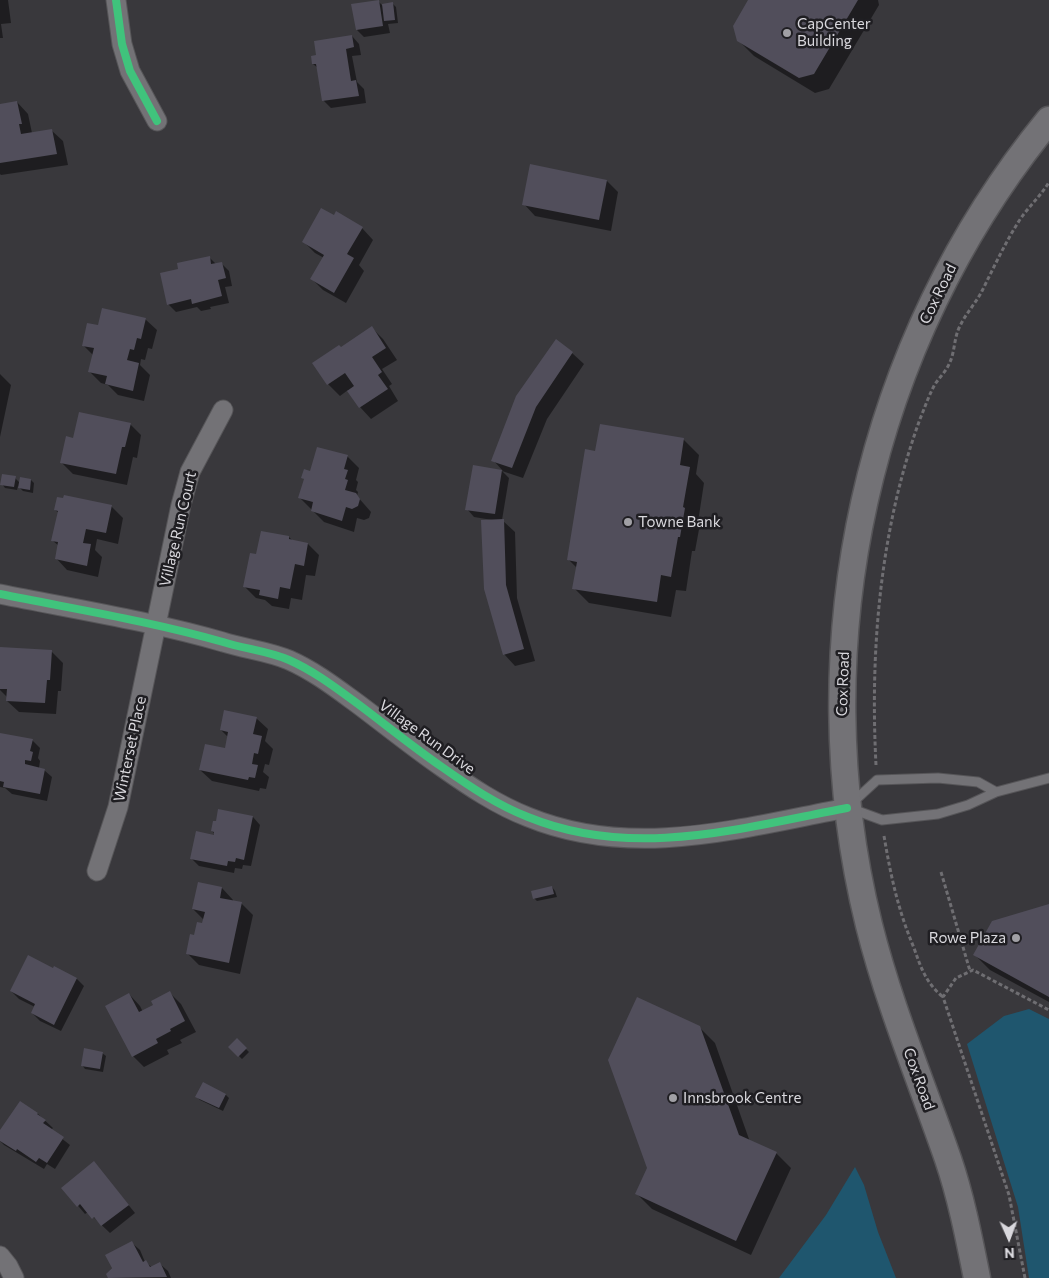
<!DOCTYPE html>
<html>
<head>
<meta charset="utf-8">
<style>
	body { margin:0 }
	#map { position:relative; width:1049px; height:1278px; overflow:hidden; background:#39383c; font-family:Commissioner,sans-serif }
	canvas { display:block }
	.north { position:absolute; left:984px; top:1213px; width:50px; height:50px; -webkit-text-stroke:4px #1f1e22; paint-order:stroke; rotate:178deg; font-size:14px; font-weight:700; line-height:20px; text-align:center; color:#d9d8dd }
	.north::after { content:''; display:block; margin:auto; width:18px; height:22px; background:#d9d8dd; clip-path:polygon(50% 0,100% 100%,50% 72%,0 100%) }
</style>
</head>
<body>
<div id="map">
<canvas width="1049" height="1278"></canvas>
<div class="north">N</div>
</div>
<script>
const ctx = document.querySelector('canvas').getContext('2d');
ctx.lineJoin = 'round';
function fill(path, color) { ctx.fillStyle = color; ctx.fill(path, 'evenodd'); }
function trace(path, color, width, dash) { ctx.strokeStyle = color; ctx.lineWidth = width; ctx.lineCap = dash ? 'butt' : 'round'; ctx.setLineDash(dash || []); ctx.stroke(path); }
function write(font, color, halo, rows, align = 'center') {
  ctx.font = font + ' Commissioner,sans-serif'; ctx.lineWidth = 5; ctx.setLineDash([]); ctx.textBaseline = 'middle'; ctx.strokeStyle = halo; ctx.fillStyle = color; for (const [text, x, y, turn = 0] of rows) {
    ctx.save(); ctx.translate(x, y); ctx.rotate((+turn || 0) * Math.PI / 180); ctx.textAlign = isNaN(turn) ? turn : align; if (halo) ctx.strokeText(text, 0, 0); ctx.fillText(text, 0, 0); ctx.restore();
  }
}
const water = new Path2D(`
	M1029,1009L1049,1019V1278H1029L1018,1207L967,1044L1004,1016Z
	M855,1167L864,1185L878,1232L896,1278H779L826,1215Z`);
const shadow = new Path2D(`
	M0,0H8L11,23L1,24L3,38H0Z
	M749,0H878L879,5L829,89L815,93L754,56L738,40Z
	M378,1L384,7L393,4L396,7L398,23L388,24L390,33L364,37L357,30Z
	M352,36L359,44L361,55L352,56L357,82L364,89L366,103L331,108L324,101L319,69L313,64Z
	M17,102L28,114L32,133L51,130L63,141L68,165L1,175L0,174V105Z
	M607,181L618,192L611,231L535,216L524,204Z
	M362,228L373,240L359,265L364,271L346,303L323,290L311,278L324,258L315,253L303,241Z
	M209,257L216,264L221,263L229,271L232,286L225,287L229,303L210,307L211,309L201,311L197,307L176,312L168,304L180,270Z
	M145,319L157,330L152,349L148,348L145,360L141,359L140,365L150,375L144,401L118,395L108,385L101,383L90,372L93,355L83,345L99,327Z
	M372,328L383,339L397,360L382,369L392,384L389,386L398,401L371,419L360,407L348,390L340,396L328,384L314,363L341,349Z
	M572,353L584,364L547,419L523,478L502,471L509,478L502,520L515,532L517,598L535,661L515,666L504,654L492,520L474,517L467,509L474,466L503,471L493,460Z
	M0,374L11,385L0,437Z
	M130,424L141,435L137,458L133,457L127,485L73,474L62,463L74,439Z
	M684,440L699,455L696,474L704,483L698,522L700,524L695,551H692L686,591L676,590L671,617L589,603L574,588L577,568L568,559L596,452Z
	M347,456L359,468L356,480L358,482L356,490L358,492L357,496L371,512L369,518L364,520L357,518L354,532L324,522L300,498L305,480L303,478L311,472Z
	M15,478L20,483L31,480L34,483L33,493L23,491L18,486L17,490L5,488L2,484Z
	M111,506L123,518L118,544L97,539L95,550L102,557L98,577L67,570L56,558L59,546L53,541L59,513L55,510Z
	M289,537L293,541L308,544L319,555L315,576L306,575L302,600L291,598L289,609L272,606L265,600L256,598L245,587L257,556Z
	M52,652L63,663L61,691H58L56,714L19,712L7,701L8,698L0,690V657Z
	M256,718L268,729L265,741L273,749L269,765L265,764L263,772L269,777L266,789L260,788L259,791L212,781L200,770L226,749L228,737L221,730Z
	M0,734L32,740L40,748L38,758L40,761L39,768L44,770L52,777L47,801L12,794L5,788L0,787Z
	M219,811L253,817L260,825L251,866L243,865L242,869L235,868L234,873L199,866L192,859L215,836V834L212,831L217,823Z
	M552,887L555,891L557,897L537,901L534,898Z
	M222,888L233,900V901L241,903L253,915L240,974L199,965L187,953L203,925L204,920L193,909Z
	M1049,906V1002L990,970L975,955Z
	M55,968L77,979L84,986L61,1031L40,1021L32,1013L35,1007L19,999L11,991Z
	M170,993L181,1004L196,1032L180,1040L182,1043L167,1050L169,1054L144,1067L133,1056L129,994L140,1006L143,1012L155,1006Z
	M699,1027L715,1043L750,1142L776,1153L791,1168L751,1255L652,1209L636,1193L648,1168Z
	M237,1040L249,1052L242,1059L230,1047Z
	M102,1053L106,1056L103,1072L85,1069L82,1065Z
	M226,1095L229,1098L223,1111L200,1100L197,1097Z
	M20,1102L38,1114L53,1128L51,1130L70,1145L55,1169L47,1164L44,1169L4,1145L0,1141V1132Z
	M101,1171L135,1213L110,1233L88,1212L85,1214L63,1188Z
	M132,1243L140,1250L145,1262L153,1268L160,1264L168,1271L171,1278H109L107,1274Z`);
const building = new Path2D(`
	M379,0L383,26L356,30L351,4Z
	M748,0H858L814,74L799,78L737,41L733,26Z
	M393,2L395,20L384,21L382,4Z
	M352,35L354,47L346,49L351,81L356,80L359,96L322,101L316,64H312L311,56L316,55L314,41Z
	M17,101L22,124H19L21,134L52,129L57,154L0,163V104Z
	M530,164L607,180L599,220L522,205Z
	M321,208L334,215L336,211L363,227L347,254L354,258L334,293L310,279L324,255L302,242Z
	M210,256L211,264L222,262L226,278L218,280L222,296L192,304L191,299L167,305L160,273L178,269L177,263Z
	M102,308L146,318L141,339L137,338L134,350L130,349L127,360L139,363L133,391L105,384L107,376L88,372L94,348L82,346L87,323L98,325Z
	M372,326L386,348L372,357L382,372L378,375L388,389L359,408L347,391L354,386L345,373L327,385L312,363L339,345L341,347Z
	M556,339L573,352L536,407L512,468L491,461L516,396Z
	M79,412L131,423L125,447H122L116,474L60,463L66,436L73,438Z
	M600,424L684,438L680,465L690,467L683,507L685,508L680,537H678L671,577L661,575L657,602L572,589L577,562L567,560L585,449L595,451Z
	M317,447L348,455L344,469L348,470L345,479L348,480L345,490L356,493L360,499L358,506L352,509L346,507L342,521L311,511L313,502L298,498L304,479L301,478L304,469L310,471Z
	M473,465L502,470L495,514L465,510Z
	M2,474L16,476L14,487L0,485Z
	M20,477L31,479L30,490L18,488Z
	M64,495L112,505L106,533L86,529L83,543L91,544L87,566L55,559L58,542L51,541L58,511L54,510L57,497L63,498Z
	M504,519L506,585L524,649L503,655L484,589L481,520Z
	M261,531L289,536V539L308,543L304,566L295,564L290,589L280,587L278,599L259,595L260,590L243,587L250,553L256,554Z
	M0,647L52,650L50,680H47L45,703L6,701L7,689H0Z
	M224,710L257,717L253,734L262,736L258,754L254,753L252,764L258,765L255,778L249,777L248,780L199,770L205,744L225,748L228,732L220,730Z
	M0,733L33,739L30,751L33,752L31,761L25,760V764L45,769L40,794L3,787L4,782L0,781Z
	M218,809L253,816L244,860L236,858L235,862L228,861L227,866L190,859L196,831L214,835V832L211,831L213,821H216Z
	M198,882L222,887L220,898L242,902L229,963L186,954L190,934L194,935L197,922L202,923L205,912L192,909Z
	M552,886L554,894L533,899L531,891Z
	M1049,904V997L973,955L992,921Z
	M28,955L53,968L54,966L77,978L54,1025L31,1013L35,1004L10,991Z
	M170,991L185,1021L170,1029L171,1031L156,1039L158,1043L132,1057L105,1006L129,993L139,1012L153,1005L151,1001Z
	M637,997L700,1026L739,1135L777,1152L736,1241L635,1194L647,1168L608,1060Z
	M237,1038L247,1048L238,1057L228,1047Z
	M84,1048L103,1052L100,1069L81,1066Z
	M203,1082L226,1094L219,1108L195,1097Z
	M20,1101L38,1113L37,1114L46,1120L43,1123L64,1137L47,1163L39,1158L36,1162L17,1149L16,1151L0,1141V1130Z
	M94,1161L129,1205L101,1226L94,1217L92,1219L80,1204L77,1207L61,1188Z
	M132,1241L143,1262L146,1260L150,1267L160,1262L167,1277L108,1278L106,1274L112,1268L105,1255Z`);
const path = new Path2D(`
	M876,765C870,649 880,529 920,419C925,407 929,395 935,384C940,377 947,370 950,362C955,351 954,337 960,326C966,313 976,303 982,291C994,267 1005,243 1019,221C1028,207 1041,196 1049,182
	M884,836C891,877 898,910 914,948C921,968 926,983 943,997
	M941,872L970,971
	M1025,1278L1009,1195L943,997L956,978L973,970L1049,1010`);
const lane = new Path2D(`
	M852,803L877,780L938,778L978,782L996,792
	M852,809L882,820L938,814L968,805L996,792L1049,778`);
const street = new Path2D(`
	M116,0L122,44L130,71L157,121
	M0,594C74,609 150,621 223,642C245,649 268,651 289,660C314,671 336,688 358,704C386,725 413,747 442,767C469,786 497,805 528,817C633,860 741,828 847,808
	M97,871L118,807L181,505L190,472L223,410
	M0,1256L8,1266L14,1278`);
const secondary = new Path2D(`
	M977,1278C969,1238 961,1197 948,1159C921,1081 889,1005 869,925C800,646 866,343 1049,120`);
const cycleway = new Path2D(`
	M116,0L122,44L130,71L157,121
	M0,594C74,609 150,621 223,642C245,649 268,651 289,660C314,671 336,688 358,704C386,725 413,747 442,767C469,786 497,805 528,817C633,860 741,828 847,808`);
const markers = [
	[787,33,5,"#a1a0a5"],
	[628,522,5,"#a1a0a5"],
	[1016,938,5,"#a1a0a5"],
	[673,1098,5,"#a1a0a5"]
];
const poiNames = [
	["CapCenter",797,24],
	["Building",797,41],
	["Towne Bank",638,522],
	["Rowe Plaza",1006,938,"right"],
	["Innsbrook Centre",683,1098]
];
const streetNames = [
	["Cox Road",938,294,-64],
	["Village Run Court",178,529,-77],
	["Cox Road",843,684,-88],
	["Village Run Drive",427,737,36],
	["Winterset Place",130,749,-78],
	["Cox Road",919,1079,70]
];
fill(water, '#1f566e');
fill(shadow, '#0007');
fill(building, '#514e5b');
trace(lane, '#565558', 11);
trace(street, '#565558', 21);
trace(secondary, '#565558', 29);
trace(path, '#6f6e72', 3, [4, 2.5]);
trace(lane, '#737276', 9);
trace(street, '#737276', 19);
trace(secondary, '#737276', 26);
trace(cycleway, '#40c37c', 8);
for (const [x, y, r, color] of markers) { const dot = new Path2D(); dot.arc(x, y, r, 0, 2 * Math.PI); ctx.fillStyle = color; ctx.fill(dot); trace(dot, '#1f1e22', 2); }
write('15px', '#d9d8dd', '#1f1e22', poiNames, 'left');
write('15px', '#d9d8dd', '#1f1e22', streetNames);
</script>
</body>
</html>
